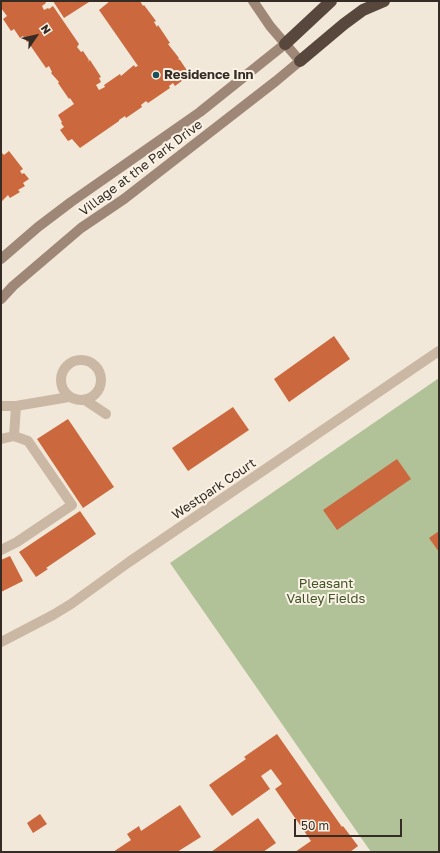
<!DOCTYPE html>
<html>
<head>
<meta charset="utf-8">
<style>
	body { margin:0 }
	#map { position:relative; width:440px; height:853px; overflow:hidden; background:#f2e8d9; font-family:"Golos Text",sans-serif }
	canvas { display:block }
	.frame { position:absolute; inset:0; border:2px solid #362c26; pointer-events:none }
	.north { position:absolute; left:16px; top:16px; width:40px; height:40px; -webkit-text-stroke:3px #faf2e5; paint-order:stroke; rotate:56deg; font-size:11px; font-weight:700; line-height:16px; text-align:center; color:#362c26 }
	.north::after { content:''; display:block; margin:auto; width:14px; height:18px; background:#362c26; clip-path:polygon(50% 0,100% 100%,50% 72%,0 100%) }
	.scale { position:absolute; left:294px; top:819px; width:108px; height:18px; box-sizing:border-box; border:2px solid #362c26; border-top:0; padding-left:5px; font-size:12px; line-height:14px; white-space:nowrap; color:#362c26; -webkit-text-stroke:3px #faf2e5; paint-order:stroke }
</style>
</head>
<body>
<div id="map">
<canvas width="440" height="853"></canvas>
<div class="frame"></div>
<div class="north">N</div>
<div class="scale">50 m</div>
</div>
<script>
const ctx = document.querySelector('canvas').getContext('2d');
ctx.lineJoin = 'round';
function fill(path, color) { ctx.fillStyle = color; ctx.fill(path, 'evenodd'); }
function trace(path, color, width, dash) { ctx.strokeStyle = color; ctx.lineWidth = width; ctx.lineCap = dash ? 'butt' : 'round'; ctx.setLineDash(dash || []); ctx.stroke(path); }
function write(font, color, halo, rows, align = 'center') {
  ctx.font = font + ' "Golos Text",sans-serif'; ctx.lineWidth = 4; ctx.setLineDash([]); ctx.textBaseline = 'middle'; ctx.strokeStyle = halo; ctx.fillStyle = color; for (const [text, x, y, turn = 0] of rows) {
    ctx.save(); ctx.translate(x, y); ctx.rotate((+turn || 0) * Math.PI / 180); ctx.textAlign = isNaN(turn) ? turn : align; if (halo) ctx.strokeText(text, 0, 0); ctx.fillText(text, 0, 0); ctx.restore();
  }
}
const green = new Path2D(`
	M439,378V852H371L170,563Z`);
const building = new Path2D(`
	M1,1H45L46,3L42,6L44,10L48,8L49,9L53,6L79,44L77,47L81,52L83,51L89,60L88,62L90,60L101,77L99,78L101,82L96,85L99,90L105,87L104,85L120,74L121,76L134,65L135,67L138,66L99,10L110,1H140L143,6L144,5L156,21L154,22L157,27L158,25L170,43L168,44L179,58L178,59L180,60L190,75L175,86L173,83L169,86L170,88L148,103L146,101L141,105L142,107L126,118L125,116L119,120V121L80,148L72,139L68,141L60,130L64,127L61,123L62,122L58,115L74,104L70,98L69,99L58,83L59,82L51,73L52,72L49,66L46,68L30,45L31,44L29,41L27,42L23,36L20,38L14,29L11,31L3,19L7,16L1,8Z
	M53,1H89V2L64,18Z
	M9,151L23,169L20,171L22,174L24,173L29,179L23,183L25,186L18,190L20,192L10,198L8,195L1,202V154L2,153L4,155Z
	M334,336L350,359L289,402L274,379Z
	M233,407L249,430L188,471L172,448Z
	M68,419L114,487L83,508L37,439Z
	M397,459L411,479L337,530L323,510Z
	M80,511L96,534L46,568L48,569L36,577L19,552Z
	M439,531V552L429,538Z
	M10,556L23,581L1,592V560Z
	M277,734L342,827L343,826L358,846L350,852H295L311,841L275,789L282,784L271,769L261,776L270,789L232,816L209,785L246,759L244,757Z
	M180,805L201,837L177,852H113L131,840L127,834L139,826L141,831Z
	M40,814L47,824L33,833L27,823Z
	M258,818L276,843L263,852H211Z`);
const street = new Path2D(`
	M61 380a20 20 0 1 1 40 0a20 20 0 1 1-40 0Z
	M85,400L106,414
	M1,406H16L69,397
	M1,439L14,436
	M1,550L17,542L72,505L28,441L14,436L16,406
	M1,642L53,615L71,604L129,562L439,351`);
const secondary = new Path2D(`
	M1,259L38,227L71,202L200,112L285,44
	M1,299L13,286L81,228L124,199L276,81L300,61L270,26L253,1`);
const highway = new Path2D(`
	M285,44L331,1
	M300,61L344,24L363,10L384,1`);
const markers = [
	[156,75,4,"#1a5159"]
];
const poiNames = [
	["Residence Inn",164,75]
];
const streetNames = [
	["Village at the Park Drive",141,168,-37],
	["Westpark Court",214,489,-34]
];
const parkNames = [
	["Pleasant",326,584],
	["Valley Fields",326,599]
];
fill(green, '#b1c298');
fill(building, '#cb683e');
trace(street, '#cbb8a4', 10);
trace(secondary, '#9e8776', 10);
trace(highway, '#57473d', 12);
for (const [x, y, r, color] of markers) { const dot = new Path2D(); dot.arc(x, y, r, 0, 2 * Math.PI); ctx.fillStyle = color; ctx.fill(dot); trace(dot, '#faf2e5', 1.5); }
write('bold 13px', '#362c26', '#faf2e5', poiNames, 'left');
write('13px', '#362c26', '#faf2e5', streetNames);
write('13px', '#425529', '#faf2e5', parkNames);
</script>
</body>
</html>
